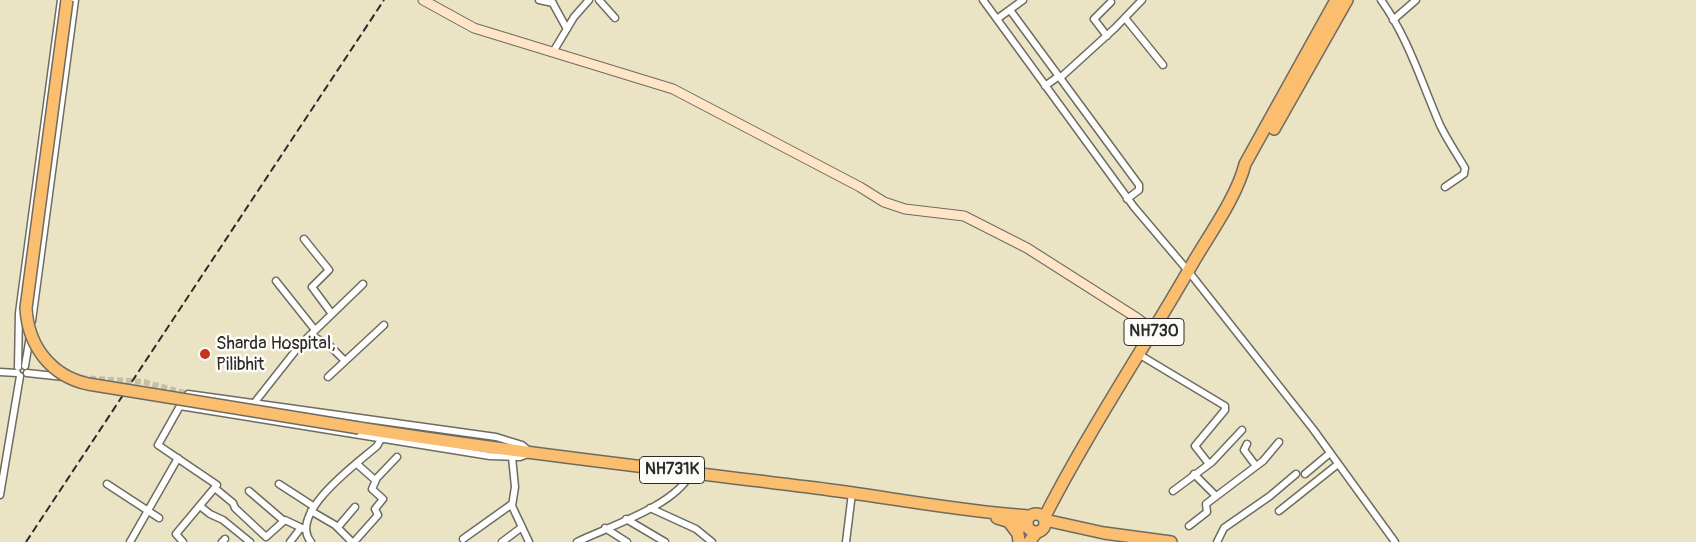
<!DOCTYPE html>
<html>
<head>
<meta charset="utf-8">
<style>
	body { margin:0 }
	canvas { display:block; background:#ebe4c4 }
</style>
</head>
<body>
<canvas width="1696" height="542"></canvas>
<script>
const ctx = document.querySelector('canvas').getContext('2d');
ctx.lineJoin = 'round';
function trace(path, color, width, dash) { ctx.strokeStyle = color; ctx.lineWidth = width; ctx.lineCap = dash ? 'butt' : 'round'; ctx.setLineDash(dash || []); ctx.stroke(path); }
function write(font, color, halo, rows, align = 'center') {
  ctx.font = font + ' Pangolin,sans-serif'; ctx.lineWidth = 5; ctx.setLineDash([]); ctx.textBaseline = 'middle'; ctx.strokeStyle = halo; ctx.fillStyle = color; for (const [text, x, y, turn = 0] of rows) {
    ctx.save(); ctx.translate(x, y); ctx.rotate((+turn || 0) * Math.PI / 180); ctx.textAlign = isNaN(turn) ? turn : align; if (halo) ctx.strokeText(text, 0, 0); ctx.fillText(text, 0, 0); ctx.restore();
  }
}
const streetTunnel = new Path2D(`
	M81,378L144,382L188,394`);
const street = new Path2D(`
	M539,0L553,3
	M551,0L567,29
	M599,0L615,18
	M983,0L1134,207L1189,272L1313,429L1395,542
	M1381,0C1408,37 1422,84 1440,125C1447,140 1457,154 1465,168L1464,174L1445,187
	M1010,10L1139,185V190L1127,199
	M1125,18L1163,65
	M997,19L1023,0
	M1393,20L1416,0
	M1107,36L1094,19L1111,2
	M553,52L574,17L589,0
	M1060,78L1115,28L1142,0
	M1045,86L1059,76
	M304,239L329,270L312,287L332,314
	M276,281L315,330
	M32,321L75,0
	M310,335L329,345L345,361
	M1140,355L1225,406V410L1195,446L1209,464
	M25,366L30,336
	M18,367L19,313L61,0
	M0,372L17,373
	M27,373L64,377
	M328,377L384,325
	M188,394L496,437L522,445L529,451
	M255,402L300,345L363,284
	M1247,444L1244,450L1256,466
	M512,457L515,487L512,506L529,542
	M357,464L375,480L397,457
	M1194,474L1216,496
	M1305,474L1330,453
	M107,484L159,518
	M279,484L313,506
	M216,489L233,503L235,508L266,537L285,520L306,530
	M249,491L284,521
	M1173,491L1212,462L1242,430
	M0,495L20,376
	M200,506L210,514L223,520L250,542
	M650,508L696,529L712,542
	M311,511L335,525L352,542
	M1279,511L1338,464
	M626,519L665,542
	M1189,526L1207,512L1206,504L1263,461L1279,442
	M338,527L355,507
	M605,528L627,542
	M463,539L512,504
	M130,542L178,458
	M183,542L176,534L217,485L158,445L180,406L490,456L520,457L528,454
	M222,542L225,539
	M290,542L300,529
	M311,542C287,513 359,462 377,446L381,439
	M354,542L378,515L375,509L383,499L372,489L376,480
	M502,542L522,527
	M577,542C610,526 675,506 691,473
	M846,542L852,493
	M1217,542L1224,528L1270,496L1296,474`);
const secondary = new Path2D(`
	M423,0L474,28L673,89L860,187L884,202L905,209L964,216L1027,248L1137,318L1149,327L1151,337`);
const highway = new Path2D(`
	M1274,129L1347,0
	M359,428C511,452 663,469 816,488C887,497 957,511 1029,516
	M1027 523a9 9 0 1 1 18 0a9 9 0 1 1-18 0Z
	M997,518L1027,527
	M1044,518C1089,430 1145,347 1194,261C1211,232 1237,196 1245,164L1336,0
	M1045,520L1104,533L1171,542
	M1009,522L1018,534L1019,542
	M1029,542L1037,532`);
const rail = new Path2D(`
	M26,542L384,0`);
const highwayBridge = new Path2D(`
	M67,0L26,308C28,346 51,376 88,384L359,428`);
const markers = [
	[205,354,6,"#c8321e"]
];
const shields = [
	[1154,332,60],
	[672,470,65]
];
const shieldNames = [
	["NH730",1154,332],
	["NH731K",672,470]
];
const poiNames = [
	["Sharda Hospital,",216,344],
	["Pilibhit",216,365]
];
trace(streetTunnel, '#c5bfa5', 6, [6, 3]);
trace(street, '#6e6c61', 9);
trace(secondary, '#6e6c61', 11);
trace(highway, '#6e6c61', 14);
trace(street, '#fff', 6);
trace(secondary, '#fde5c5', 9);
trace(highway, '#fbbd6e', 11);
trace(rail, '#2b2b2b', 2, [8, 4]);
trace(highwayBridge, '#6e6c61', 14, []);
trace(highwayBridge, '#fbbd6e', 11);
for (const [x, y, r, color] of markers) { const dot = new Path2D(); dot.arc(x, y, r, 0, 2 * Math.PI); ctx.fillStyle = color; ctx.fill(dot); trace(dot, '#fdfcf7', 2); }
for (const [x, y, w] of shields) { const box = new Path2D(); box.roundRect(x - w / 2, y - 13.5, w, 27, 4); ctx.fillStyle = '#fdfcf7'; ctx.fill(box); trace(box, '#2b2b2b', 1); }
write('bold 16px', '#2b2b2b', null, shieldNames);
write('18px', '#2b2b2b', '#fdfcf7', poiNames, 'left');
</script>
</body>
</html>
